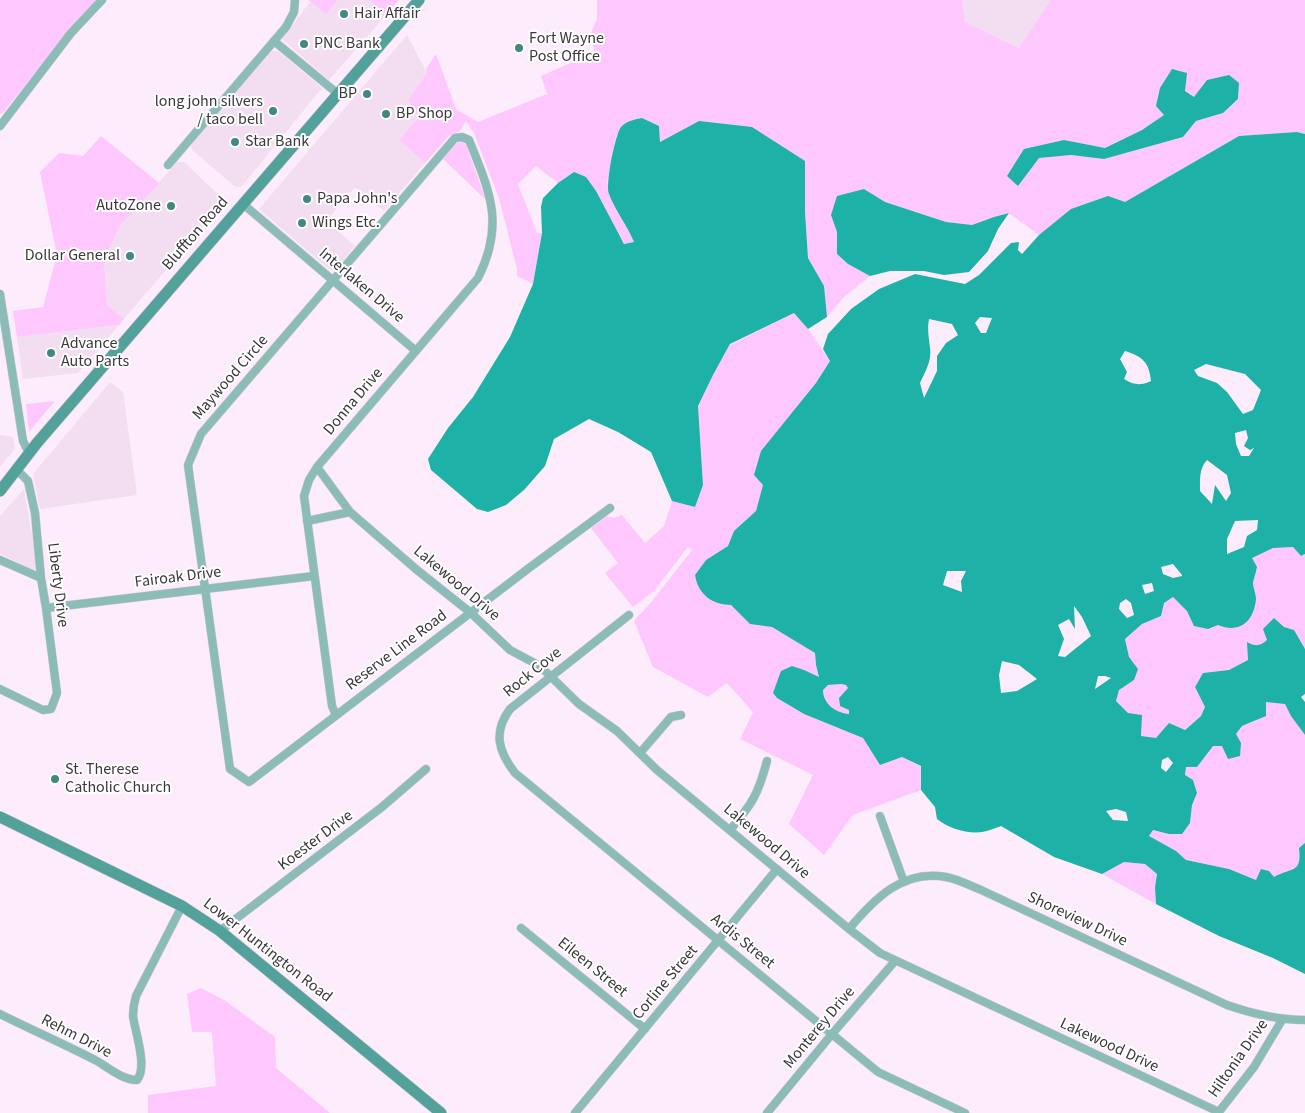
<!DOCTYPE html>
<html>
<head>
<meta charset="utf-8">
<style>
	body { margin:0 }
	canvas { display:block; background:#fdecfc }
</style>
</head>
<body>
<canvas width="1305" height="1113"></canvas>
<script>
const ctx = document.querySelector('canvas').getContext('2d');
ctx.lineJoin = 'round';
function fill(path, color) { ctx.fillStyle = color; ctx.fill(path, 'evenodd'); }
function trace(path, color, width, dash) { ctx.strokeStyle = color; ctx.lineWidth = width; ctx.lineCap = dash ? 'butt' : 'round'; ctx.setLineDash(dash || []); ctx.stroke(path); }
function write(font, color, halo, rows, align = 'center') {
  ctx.font = font + ' "Source Sans 3",sans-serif'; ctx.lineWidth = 4; ctx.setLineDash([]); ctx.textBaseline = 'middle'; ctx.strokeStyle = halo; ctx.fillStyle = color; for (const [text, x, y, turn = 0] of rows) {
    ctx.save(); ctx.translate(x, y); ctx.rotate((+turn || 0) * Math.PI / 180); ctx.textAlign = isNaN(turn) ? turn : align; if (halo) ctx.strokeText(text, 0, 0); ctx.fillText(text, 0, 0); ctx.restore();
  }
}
const built = new Path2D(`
	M338,0H370L386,15L329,80L282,39L310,2L326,14Z
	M962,0H1051L1019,48L965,22Z
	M407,35L427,73L408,100L413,111L419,117L399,140L425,163L384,211L355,187L326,221L355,246L335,270H330L259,209Z
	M272,51H278L322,88L242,186L237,187L233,185L193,151L191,147L193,142Z
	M177,162H184L225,201L124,319L107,305L104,260L120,226Z
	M119,325L78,373L23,379L17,337Z
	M110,382L123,392L137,495L40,509L33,474Z
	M0,435L13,437L15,449L0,467Z
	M24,489L38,568L33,570L0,554V516Z`);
const green = new Path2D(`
	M0,0H97L76,21L2,114L0,113Z
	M308,0H338L326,14Z
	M370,0H399L386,15Z
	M597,0H962L965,22L1019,48L1051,0H1305V134L1297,132L1239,136L1125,202L1072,209L1039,235L1009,213L994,217L972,225L946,222L885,202L864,189L831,215L837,232V254L848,264L870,276L844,297L827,317L824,286L808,258L805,212L699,121L660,142L659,126L642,118L633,120L622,126L616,137L607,182L634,242L625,244L615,228L574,172L558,183L536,166L518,184L537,233H542L533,284L517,276V269L499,198L474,133L466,121L460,131L449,136L425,163L399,140L419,117L413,111L408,100L427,73L426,69L436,54L456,109L478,122L547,94L541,76L593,53L594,49L590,35L597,19ZM1239,83L1238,100L1223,113L1196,121L1183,137L1104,159L1071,155L1038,158L1064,140L1105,148L1142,130L1164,115L1185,91L1194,97Z
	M101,136L159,183L120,226L104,260L107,305L124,319L119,325L17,337L13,311L43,307L57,255L40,172L59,153L83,156Z
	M462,142L466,145L486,200L443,159L457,143Z
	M794,313L808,329L830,361L816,383L763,485L756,511L735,531L728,546L706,560L695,575C704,592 709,605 731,605L750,624L772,627L815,653L816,665L819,678L804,670L773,693L777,698L804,714L863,738L880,765L902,757L921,767V790L853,815L824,855L789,824L813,775L740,739L753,712L727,683L708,697L653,667L634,621L653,600L692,550L688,547L654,591L633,607L605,573L618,563L591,528L607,516L614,518L622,515L645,543L664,526L672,501L695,507L703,485L698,406L713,375L730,345Z
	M55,401L29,432L26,404Z
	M1293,547L1301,556L1305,554V649L1294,630L1284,627L1274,618C1270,632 1268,653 1248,643V660L1229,670L1203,673L1195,687L1205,707L1201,716L1184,730L1169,724L1156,739L1141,736L1128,713L1116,701L1119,690L1134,680L1125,639L1142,624L1161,616L1163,603L1173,597L1208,629L1218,625L1256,597L1253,584L1257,567L1251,558L1273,548Z
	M841,684L846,685L848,688L839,698L840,706L849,710V714C836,713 823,704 823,690L828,685Z
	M1266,701L1285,704L1291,716L1305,735V843L1299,848L1300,858L1298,866L1292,871L1281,874L1274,877L1256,880L1229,869L1186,860L1176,851L1149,837L1152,830L1169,834L1190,823L1192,805L1197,793L1184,775L1186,767H1197L1212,746L1241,743L1236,734L1242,726L1256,721Z
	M1124,862L1145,864L1157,874L1155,887L1156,904L1102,874Z
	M201,988L224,1000L275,1037L276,1068L330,1113H148V1095L216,1086L212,1032H192L187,994Z`);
const water = new Path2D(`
	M1172,69L1187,73L1185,91L1194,97L1207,80L1229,75L1239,83L1238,99L1223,113L1196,121L1183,137L1104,159L1071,155L1039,158L1018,186L1007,176L1024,149L1064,140L1105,148L1142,130L1164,115L1156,106L1160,88Z
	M642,118L659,126L660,142L699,121L752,127L805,161V212L808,258L824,286L827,317L808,329L794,313L730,344L713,375L698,406L703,485L695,507L672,501L651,452L618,432L589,419L554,439L545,466L524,490L506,505L488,512L477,509L431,470L428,459L448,428L473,397L510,337L533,284L542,233L541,207L543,198L558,183L574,172L586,177L596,191L624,244L634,242C627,225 615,210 609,194C605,185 615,135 621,127C626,121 636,119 642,118Z
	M1297,132L1305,134V554L1301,556L1293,547L1273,548L1252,558L1257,567C1256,572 1254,578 1253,583C1253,588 1256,593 1256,599C1254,621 1240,634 1218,625L1208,629L1194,626L1187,611L1173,597L1164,603L1161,616L1142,624L1125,639L1129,657L1138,669L1134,680L1119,690L1116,701L1128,713L1142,715L1141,736L1156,738L1169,723L1185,730L1201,716L1205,707L1195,687L1203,673L1229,670L1248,660L1247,642C1256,647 1260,646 1267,640L1263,629L1274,618L1284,627L1294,630L1305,649V694L1301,697L1305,702V735L1291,716L1285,704L1266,702V716L1242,726L1236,734L1241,743L1240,756L1228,759L1222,746H1213L1197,767H1186L1185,775L1193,780L1197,793L1192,805L1190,823L1182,834H1169L1153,830L1149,836L1176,851L1186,860L1229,869L1256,880L1261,869L1269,871L1274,877C1292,867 1302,874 1299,848L1305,843V974L1273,958L1219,936L1156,904L1155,887L1157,874L1145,864L1124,862L1102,874L1054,857L1001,826C995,828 988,831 982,832C967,834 948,828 937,819L935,807L921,790V766L902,757L880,765L863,738L804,714L777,698L773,693L781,671L792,666L804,670L819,677L816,665L815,653L772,627L750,624L731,605C712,605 698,594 695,575L706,560L728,546L734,531L756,511L763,485L754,475L761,451L816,383L830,361L823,349L828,334L851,309L879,289L915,274L965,284L979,275L1011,243L1019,242L1018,250L1022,254L1039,235L1071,209L1108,196L1125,202L1239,136ZM980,317L992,318L986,333H981L975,323ZM929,319L952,324L958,335L946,343L937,356V371L924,398L920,383C925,372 932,361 930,348C929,338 927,329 929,319ZM1125,351C1143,357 1149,362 1151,381C1140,386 1134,385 1124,379L1127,372L1120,359ZM1206,364L1245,374L1261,390L1253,410L1243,414L1227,392L1217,383L1198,376L1194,370ZM1246,430L1248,438L1244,446L1250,450L1254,448L1249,456H1241L1236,444L1235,433ZM1207,460L1227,475L1231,493L1226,501L1215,485L1212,504L1200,491C1200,480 1199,468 1207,460ZM1258,520L1257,530L1247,536L1244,547L1227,554V539L1235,521ZM1173,564L1182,575V576L1173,578L1163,574L1161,567ZM947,571H966L961,581L962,592L943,585ZM1152,583L1154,591L1145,594L1142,585ZM1126,599L1131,603L1134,615L1127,618L1119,609L1120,603ZM1074,606L1082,617L1091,636L1065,657L1058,656L1064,639L1058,625L1069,619L1075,629ZM1002,661L1019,665L1037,679L1017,691L1001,693L999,675ZM1098,676H1105L1111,678L1095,689ZM841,684L846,685L848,688L839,698L840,706L849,710V714C836,713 823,704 823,690L828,685ZM1168,757L1173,763L1166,772L1161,768L1162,760ZM1116,809L1126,812L1128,821L1113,820L1106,811Z
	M864,189L885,202L946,222L972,225L994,217L1009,213L998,229L988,251L969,272L944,275L924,271H890L870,276L848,264L837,254V232L831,215L837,196Z`);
const minor = new Path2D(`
	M274,41L338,94
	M0,126L71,33L102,0
	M168,165L286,27L294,12L295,0
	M243,204L416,351
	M0,294L23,441L29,453
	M317,467L350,512L417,570L471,613L510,650L540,666L579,704L617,731L657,770L849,929L880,953L1219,1112
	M307,521L350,512
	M0,560L41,578
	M46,608L314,576
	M629,615L510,709C493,732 498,751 515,773L878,1072L965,1113
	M0,689L43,710L51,709L57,693L46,608L41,578L35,513L28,481L16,469
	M336,715L332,706L304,496L309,480L317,467L478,278C505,224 490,192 469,140L462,137L455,138L201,434L188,465L230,769L249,782L529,568L610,508
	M640,753L671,717L681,715
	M880,816L904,882
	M730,830C752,804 758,795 767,761
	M521,928L645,1029
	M849,929C874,899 903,869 946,877C957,879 969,885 979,889L1227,1005C1253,1014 1277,1020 1305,1020
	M220,931L382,807L426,769
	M0,1014C32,1030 64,1044 95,1060C108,1067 122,1080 137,1080C148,1067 135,1032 133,1016C133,1009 134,1003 136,996L182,906
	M575,1113L777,869
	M767,1113L832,1034L895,961
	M1218,1113L1254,1067L1282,1020`);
const secondary = new Path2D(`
	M0,491L37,443L419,0
	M0,817L182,906L220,931L441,1113`);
const markers = [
	[344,14,5,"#418882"],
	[304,44,5,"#418882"],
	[519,48,5,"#418882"],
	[367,94,5,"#418882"],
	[273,111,5,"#418882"],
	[386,114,5,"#418882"],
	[235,142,5,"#418882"],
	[307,199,5,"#418882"],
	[171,206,5,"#418882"],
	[302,223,5,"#418882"],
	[130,256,5,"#418882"],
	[51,353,5,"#418882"],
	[55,779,5,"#418882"]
];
const poiNames = [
	["Hair Affair",354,14],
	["Fort Wayne",529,39],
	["Post Office",529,57],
	["PNC Bank",314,44],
	["BP",357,94,"right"],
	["long john silvers",263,102,"right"],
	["/ taco bell",263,120,"right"],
	["BP Shop",396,114],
	["Star Bank",245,142],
	["Papa John's",317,199],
	["AutoZone",161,206,"right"],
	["Wings Etc.",312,223],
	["Dollar General",120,256,"right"],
	["Advance",61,344],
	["Auto Parts",61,362],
	["St. Therese",65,770],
	["Catholic Church",65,788]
];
const streetNames = [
	["Bluffton Road",196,234,-49],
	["Interlaken Drive",361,286,40],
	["Maywood Circle",231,378,-49],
	["Donna Drive",354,402,-50],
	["Fairoak Drive",178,578,-7],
	["Lakewood Drive",456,584,40],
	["Liberty Drive",57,585,83],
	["Reserve Line Road",397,651,-37],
	["Rock Cove",533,673,-39],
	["Koester Drive",316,841,-37],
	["Lakewood Drive",766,842,40],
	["Shoreview Drive",1077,920,25],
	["Ardis Street",742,942,39],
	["Lower Huntington Road",267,951,38],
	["Eileen Street",592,968,39],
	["Corline Street",666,983,-50],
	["Monterey Drive",820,1028,-50],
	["Rehm Drive",76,1037,27],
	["Lakewood Drive",1109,1046,25],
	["Hiltonia Drive",1239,1059,-55]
];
fill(built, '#f2ddf1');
fill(green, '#fec7fd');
fill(water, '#1db1a8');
trace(minor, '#d7c8d6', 9);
trace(secondary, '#d7c8d6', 12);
trace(minor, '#8cbcb7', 8);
trace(secondary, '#53a19b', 11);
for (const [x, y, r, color] of markers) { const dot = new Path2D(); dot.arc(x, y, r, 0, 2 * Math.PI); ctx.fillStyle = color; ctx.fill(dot); trace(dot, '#fff', 2); }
write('16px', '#3d373d', '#fff', poiNames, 'left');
write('16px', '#3d373d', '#fff', streetNames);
</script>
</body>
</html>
